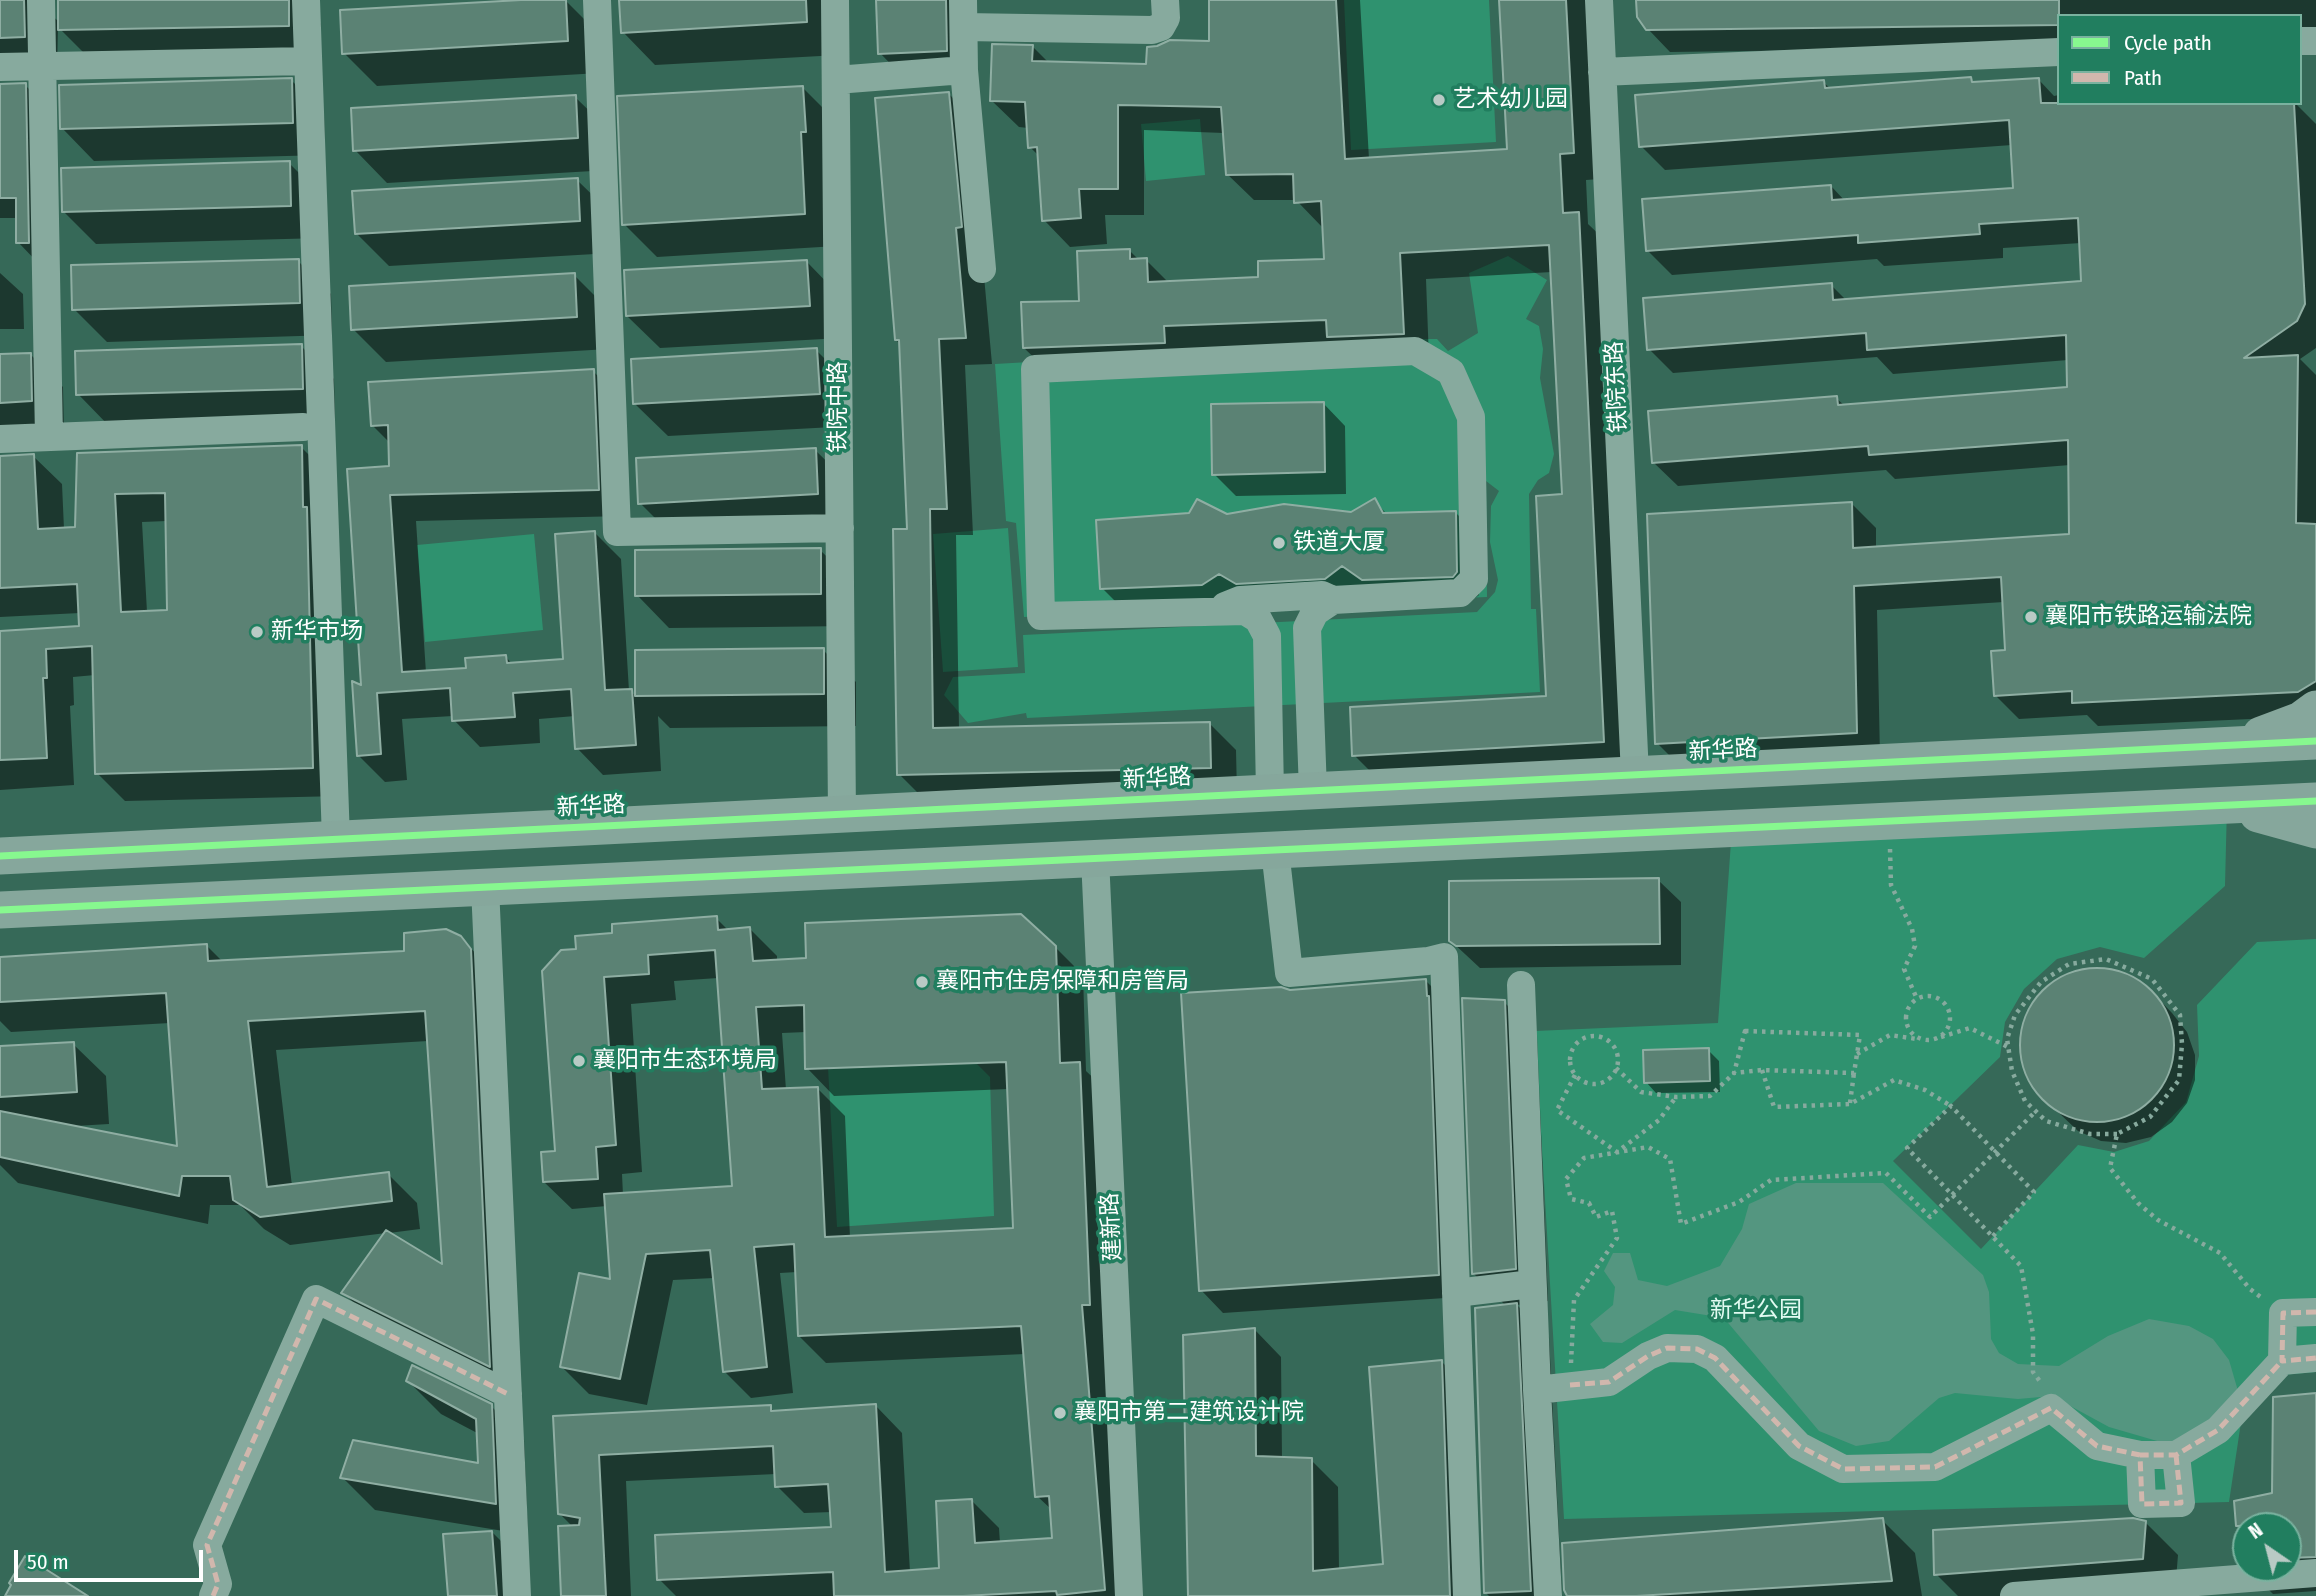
<!DOCTYPE html>
<html>
<head>
<meta charset="utf-8">
<style>
	body { margin:0 }
	#map { position:relative; width:2316px; height:1596px; overflow:hidden; background:#366958; font-family:"Fira Sans Condensed",sans-serif }
	canvas { display:block }
	.legend { position:absolute; left:2057px; top:14px; width:245px; height:91px; box-sizing:border-box; background:#217e5f; border:2px solid #7ab29f; margin:0; padding:9px 12px; list-style:none; font-size:21px; color:#fff }
	.legend li { display:flex; align-items:center; gap:14px; height:35px }
	.legend b { width:35px; border:2px solid #7ab29f }
	.north { position:absolute; left:2232px; top:1512px; width:70px; height:70px; box-sizing:border-box; background:#217e5f; border:2px solid #7ab29f; border-radius:50%; rotate:325deg; font-size:19px; font-weight:700; line-height:28px; text-align:center; color:#fff }
	.north::after { content:''; display:block; margin:auto; width:24px; height:32px; background:#b9cac5; clip-path:polygon(50% 0,100% 100%,50% 72%,0 100%) }
	.scale { position:absolute; left:14px; top:1550px; width:189px; height:32px; box-sizing:border-box; border:4px solid #fff; border-top:0; padding-left:9px; font-size:21px; line-height:24px; white-space:nowrap; color:#fff; -webkit-text-stroke:5px #217e5f; paint-order:stroke }
</style>
</head>
<body>
<div id="map">
<canvas width="2316" height="1596"></canvas>
<ul class="legend">
<li><b style="height:9px;background:#87f88f"></b>Cycle path</li>
<li><b style="height:9px;background:#d1b7ad"></b>Path</li>
</ul>
<div class="north">N</div>
<div class="scale">50 m</div>
</div>
<script>
const ctx = document.querySelector('canvas').getContext('2d');
ctx.lineJoin = 'round';
function fill(path, color) { ctx.fillStyle = color; ctx.fill(path, 'evenodd'); }
function trace(path, color, width, dash) { ctx.strokeStyle = color; ctx.lineWidth = width; ctx.lineCap = dash ? 'butt' : 'round'; ctx.setLineDash(dash || []); ctx.stroke(path); }
function write(font, color, halo, rows, align = 'center') {
  ctx.font = font + ' "Fira Sans Condensed","Noto Sans SC",sans-serif'; ctx.lineWidth = 7; ctx.setLineDash([]); ctx.textBaseline = 'middle'; ctx.strokeStyle = halo; ctx.fillStyle = color; for (const [text, x, y, turn = 0] of rows) {
    ctx.save(); ctx.translate(x, y); ctx.rotate((+turn || 0) * Math.PI / 180); ctx.textAlign = isNaN(turn) ? turn : align; if (halo) ctx.strokeText(text, 0, 0); ctx.fillText(text, 0, 0); ctx.restore();
  }
}
const green = new Path2D(`
	M1344,0H1489L1496,142L1351,150Z
	M1200,119L1205,175L1146,181L1141,124Z
	M1508,256L1547,280L1526,319L1539,326L1543,349L1540,378L1554,454L1549,473L1538,480L1529,494L1531,609H1536L1540,692L1027,718L1026,713L968,723L944,695L953,677L1025,673L1023,635L1477,612L1495,592L1498,580L1490,542L1491,506L1499,491L1486,481L1487,597L1024,617L1016,523L1006,521L995,364L1424,339H1437L1448,351L1478,333L1469,273Z
	M1008,528L1018,667L943,672L933,534Z
	M534,534L543,630L425,642L417,545Z
	M2227,805L2225,886L2144,958L2100,947L2057,959L2024,989L2005,1022L2000,1057L1893,1161L1981,1249L2078,1145L2114,1152L2149,1141L2186,1102L2199,1056L2197,1005L2257,942L2316,939V1372L2282,1375L2243,1409L2229,1502L1564,1519L1535,1031L1718,1023L1732,828Z
	M976,1063L990,1077L994,1216L837,1227L828,1068Z`);
const water = new Path2D(`
	M1796,1183H1883L1983,1275L1989,1292L1991,1339L1999,1353L2018,1364L2059,1366L2108,1336L2149,1319L2189,1326L2213,1339L2229,1360L2238,1391L2199,1436L2164,1443L2109,1427L2052,1396L2018,1399L1955,1393L1939,1398L1889,1441L1856,1446L1819,1431L1724,1318L1675,1310L1622,1343L1603,1342L1590,1324L1613,1305L1615,1287L1604,1271L1613,1253H1630L1638,1280L1667,1286L1720,1266L1742,1229L1749,1204Z`);
const shadow = new Path2D(`
	M0,0H36L60,23L58,0H297L321,24V58L93,62L58,27L57,69L0,72Z
	M552,0H565L597,32L600,73L377,86L344,53Z
	M621,0H826L839,55L655,65L623,32Z
	M878,0H971L973,77L906,80L880,53Z
	M1210,0H1360L1369,159L1509,151L1501,0H1590L1600,179L1586,180L1588,224L1605,240L1630,768L1381,782L1354,755L1548,698L1564,496L1552,272L1426,279L1429,360L1051,374L1024,348L1080,302L1129,250L1139,260H1146L1169,283L1260,279L1326,261L1323,228L1296,200H1254L1227,174L1224,133L1144,130V215H1105L1107,244L1070,247L1044,220L1039,156L1030,147L1028,128L1019,127L992,101L1032,46L1049,63L1148,66L1211,42Z
	M1638,0H2316V44H2300V16H2059V47L1670,52L1648,29Z
	M1971,79L1975,83L2039,80L2054,96L2059,95V103H2295L2316,124V348L2300,359L2316,375V716L2098,726L2087,715L2019,719L1995,695L2007,652L2004,602L1877,610L1880,757L1681,767L1657,743L1852,504L1876,528V548L2071,536L2070,465L1895,479L1886,470L1678,486L1653,462L1836,398L1845,406L2069,389L2068,360L1893,374L1877,357L1673,373L1649,349L1831,285L1847,301L2083,283L2081,243L2003,248V258L1884,266L1877,259L1672,275L1648,251L1831,186L1845,201L2015,189L2012,145L1665,170L1641,146L1823,82L1831,89Z
	M291,80L324,113L325,155L94,161L62,128Z
	M0,84L25,85L46,106L39,264L18,242V218H0Z
	M803,88L835,120L837,246L657,257L624,224Z
	M949,94L975,121L982,254L992,364L965,365L973,535H956L959,729L1210,724L1236,750L1237,794L925,800L899,774L909,530L900,344L896,340Z
	M575,97L608,129L610,170L387,183L355,150Z
	M289,163L322,196L323,238L96,244L63,211Z
	M577,180L610,212L612,253L389,266L356,233Z
	M298,261L331,294L332,335L107,342L74,309Z
	M807,262L839,295L842,338L660,348L627,316Z
	M0,273L23,294L24,329H0Z
	M574,275L607,308L609,349L386,362L353,329Z
	M301,346L334,379L335,421L110,427L78,394Z
	M816,350L849,383L852,426L668,436L635,404Z
	M30,354L63,387L64,434L0,437V356Z
	M593,371L619,398L624,516L416,521L426,673L468,670L506,657L513,665L565,661L595,533L621,559L629,691L637,696V651L823,650L856,682V726L670,728L658,716L661,771L603,775L577,748L575,716L539,719L540,743L480,747L454,720L453,716L402,719L407,780L385,782L358,755L363,687L391,468L390,443L372,425Z
	M1323,403L1345,426L1346,494L1236,496L1214,474Z
	M301,447L329,475L341,796L125,801L97,773L95,675L73,677L74,705L70,706L74,785L0,790V632L81,628L80,613L0,617V458L33,456L62,484L64,529L77,528L78,454ZM167,521L169,611L147,612L142,522Z
	M815,450L848,482L850,526L673,536L640,503Z
	M1374,501L1388,515L1455,512L1478,535L1479,595L1475,598L1124,610L1102,588L1227,516L1352,513Z
	M820,550L853,582V626L669,628L637,595Z
	M1658,880L1681,902V965L1480,968L1451,941Z
	M716,918L729,931L750,929L777,956V962L1055,947L1083,975L1086,1071L1107,1091L1130,1596H676L659,1579L832,1529V1512L804,1513L777,1486L776,1474L626,1481L631,1596H563L573,1527L559,1513L555,1418L770,1407L775,1412L875,1405L902,1433L910,1572L941,1570L972,1501L999,1528L1000,1543L1054,1539L1052,1510L1037,1496L1025,1354L826,1363L799,1336L797,1272L780,1273L793,1393L751,1398L724,1371L714,1278L673,1280L647,1405L589,1394L562,1367L611,1281L607,1206L572,1209L544,1182L556,1153L578,950L614,935ZM718,978L733,1188L623,1195L622,1174L642,1172L631,1004L676,1000L674,981ZM806,1032L807,1068L834,1096L1009,1089L1014,1230L850,1238L845,1116L818,1089L786,1090L782,1033ZM646,1245H649L635,1304Z
	M460,938L490,967L518,1394L372,1321L343,1292L386,1233L290,1245L264,1229L240,1205H210L208,1224L18,1183L0,1165V1048L73,1044L106,1076L109,1124L75,1126L179,1148L170,1023L11,1032L0,1021V959L207,946L223,962L406,953ZM428,1041L444,1267L389,1233L420,1229L417,1203L388,1174L292,1186L276,1050Z
	M2105,969L2128,976L2149,989L2172,1013L2187,1032L2195,1055V1080L2187,1103L2172,1122L2151,1137L2126,1143L2101,1141L2078,1131L2059,1113L2036,1090L2024,1068L2021,1042L2026,1017L2039,996L2058,980L2080,971Z
	M1426,981L1448,1003L1460,1297L1223,1313L1201,1290L1290,991Z
	M1504,1002L1537,1035L1548,1301L1517,1305L1549,1337L1562,1596H1489L1485,1592L1506,1306L1474,1274Z
	M1708,1050L1719,1061L1720,1092L1656,1093L1646,1082Z
	M1255,1330L1281,1357L1282,1459L1311,1460L1338,1487L1339,1570L1385,1566L1441,1361L1468,1388L1476,1596H1190Z
	M408,1381L491,1406L524,1439L528,1535L375,1510L342,1477L480,1465L479,1434L441,1414Z
	M2316,1395V1591L2273,1594L2247,1568H2288V1526H2246V1567L2241,1561L2236,1502L2274,1494Z
	M1882,1520L1915,1553L1922,1596H1568Z
	M2145,1522L2178,1555L2175,1592L2116,1596H1958L1936,1574Z
	M492,1532L525,1565L527,1596H449Z`);
const building = new Path2D(`
	M0,0H24L25,37L0,38Z
	M58,0H289V26L58,30Z
	M521,0H566L568,41L342,54L340,10Z
	M619,0H806L807,22L621,33Z
	M876,0H946L947,51L878,54Z
	M1209,0H1336L1345,159L1507,149L1499,0H1566L1574,153L1560,154L1563,213L1579,212L1604,742L1352,756L1350,707L1546,696L1536,496L1562,494L1549,245L1400,253L1404,334L1327,337L1326,320L1164,326L1165,343L1023,348L1021,302L1079,301L1077,251L1130,249V259L1147,258L1148,282L1258,277V261L1324,259L1321,201L1294,203L1293,174L1226,175L1221,107L1118,105V189H1079L1081,218L1042,221L1037,147L1028,148L1025,102L990,101L992,44L1033,45L1032,61L1146,64L1147,47L1157,46L1170,40L1209,41Z
	M1636,0H2059V25L1646,30L1637,17Z
	M1971,77L1972,82L2039,78L2041,103H2294L2305,304L2297,321L2244,358L2298,355L2296,523L2316,524V681L2298,692L2072,703V691L1994,696L1991,651L2005,650L2001,577L1854,586L1857,733L1655,744L1647,514L1852,502L1853,548L2069,534L2068,440L1869,455L1868,446L1652,463L1648,411L1837,396L1838,405L2067,387L2066,335L1867,350L1866,333L1647,350L1643,298L1832,283L1833,300L2081,281L2078,218L1979,224L1980,234L1858,243V235L1646,251L1642,199L1831,185L1832,200L2013,188L2009,120L1639,147L1635,95L1824,80L1825,88Z
	M292,78L293,123L60,129L59,85Z
	M26,83L29,243H16V198H0V84Z
	M803,86L806,132H801L805,214L622,225L617,96Z
	M949,92L962,227L956,228L966,338L939,339L947,509H930L933,728L1210,722L1211,768L897,775L893,529H907L899,340H895L875,98Z
	M576,95L578,138L353,151L351,108Z
	M290,161L291,206L62,212L61,168Z
	M578,178L580,221L355,234L352,191Z
	M299,259L300,303L72,310L71,265Z
	M807,260L810,306L626,316L624,270Z
	M575,273L577,317L351,330L349,286Z
	M302,344L303,389L76,395L75,351Z
	M817,348L820,394L633,404L631,359Z
	M31,353L32,401L0,403V354Z
	M594,369L599,490L390,495L402,672L466,668L465,658L506,655L507,663L563,659L555,534L595,531L605,690L632,689L636,745L575,749L571,689L513,693L515,717L452,721L450,688L377,693L381,754L357,756L352,681L361,685L347,469L389,466L388,425L371,426L368,382Z
	M1324,402L1325,472L1212,475L1211,404Z
	M302,445L303,507H307L313,768L95,774L92,646L46,649L47,678H43L47,758L0,760V631L79,626L77,584L0,588V456L34,454L38,529L75,527L77,453ZM165,493L167,610L121,612L115,494Z
	M816,448L818,494L638,504L636,458Z
	M1375,498L1383,513L1456,511L1457,572L1453,577L1362,580L1342,566L1325,579L1236,584L1219,574L1202,585L1100,589L1096,520L1189,513L1197,499L1227,514L1284,504L1351,512Z
	M821,548V594L635,596V550Z
	M824,648V694L635,696V650Z
	M1659,878L1660,944L1456,946L1449,941V881Z
	M1021,914L1056,946L1060,1063L1080,1062L1090,1305H1082L1105,1590L1057,1595L1056,1591L963,1596H834L833,1572L657,1580L655,1535L831,1527L828,1484L775,1487L773,1446L599,1455L606,1596H561L558,1526L579,1525L580,1518L558,1514L553,1416L771,1405V1411L876,1404L885,1572L939,1568L936,1501L972,1499L975,1543L1052,1538L1049,1496L1035,1497L1021,1326L798,1336L794,1244L754,1247L767,1367L723,1372L710,1250L646,1254L620,1379L560,1367L579,1273L610,1279L604,1194L732,1186L715,950L648,955L649,974L604,977L616,1145L596,1147L598,1179L543,1182L541,1152L555,1151L542,971L561,950L576,949L575,936L612,933V924L717,916L718,930L750,927L753,961L806,958L805,923ZM804,1005L805,1069L1006,1062L1013,1228L825,1237L818,1087L762,1089L756,1007Z
	M446,929L461,936L471,949L490,1367L341,1293L386,1230L442,1264L425,1011L248,1021L267,1187L389,1172L392,1201L260,1217L233,1200L230,1176H182L179,1196L0,1157V1111L177,1146L166,993L0,1002V957L207,944L208,961L404,951V933Z
	M2020 1045a77 77 0 1 1 154 0a77 77 0 1 1-154 0Z
	M1426,979L1427,996H1429L1439,1275L1199,1291L1181,993L1281,987L1290,990Z
	M1462,998L1505,1000L1516,1269L1472,1274Z
	M74,1042L77,1092L0,1097V1046Z
	M1709,1048L1710,1081L1644,1083L1643,1050Z
	M1517,1303L1531,1591L1484,1593L1475,1308Z
	M1255,1328L1256,1456L1312,1458L1313,1571L1383,1564L1369,1367L1442,1360L1450,1596H1188L1183,1335Z
	M412,1365L492,1404L496,1504L340,1478L353,1440L478,1463L476,1419L406,1381Z
	M2316,1393V1557L2288,1558V1526H2236L2234,1501L2272,1493L2273,1397Z
	M1883,1518L1892,1581L1636,1596H1567L1564,1590L1562,1543Z
	M2133,1518L2146,1521L2143,1559L1934,1575L1933,1530Z
	M492,1531L497,1596H448L443,1534Z
	M25,1556L88,1596H5L11,1585L9,1583Z`);
const path = new Path2D(`
	M1890,849L1891,885L1912,929L1915,946L1904,969L1917,999
	M1906 1018a22 22 0 1 1 44 0a22 22 0 1 1-44 0Z
	M1745,1031L1860,1035L1854,1073L1762,1070L1734,1073Z
	M1570 1060a24 24 0 1 1 48 0a24 24 0 1 1-48 0Z
	M1941,1037L1970,1028L2008,1047
	M1857,1054L1890,1035L1917,1039
	M1616,1068L1641,1092L1676,1097L1710,1096L1734,1073
	M1762,1070L1774,1107L1850,1104L1894,1080L1925,1090L1951,1106
	M1575,1075L1557,1110L1617,1152L1659,1120L1676,1097
	M1850,1103L1854,1073
	M2117,1134H2090L2046,1121L2025,1101L2012,1071L2007,1039L2015,1015L2041,982L2069,964L2106,959L2152,979L2180,1015L2182,1044L2179,1080L2150,1117L2117,1134L2110,1168L2138,1203L2158,1220L2220,1253L2250,1289L2262,1298
	M1993,1236L2034,1192L1951,1106L1907,1148L2021,1266L2033,1334V1372L2042,1384
	M1571,1363L1574,1300L1617,1238L1612,1211L1596,1217L1589,1203L1571,1199L1566,1179L1584,1158L1648,1147L1670,1159L1681,1224L1739,1202L1771,1180L1886,1173L1930,1217L2036,1111`);
const minor = new Path2D(`
	M41,0L49,437
	M306,0L336,839
	M597,0L617,532L840,528
	M835,0L842,814
	M1599,0L1635,775
	M964,27L1152,30L1161,27L1166,18L1165,0
	M2300,41H2316
	M0,67L308,61
	M964,70L982,269
	M1602,72L2059,52
	M836,80L964,70L963,0
	M0,439L303,427
	M1225,606L1240,600L1322,595L1333,600
	M1270,793L1267,636L1258,619L1245,611L1041,616L1035,369L1415,351L1451,372L1471,417L1474,579L1460,593L1333,600L1315,612L1307,628L1313,791
	M1275,850L1289,973L1428,961L1444,957L1467,1596
	M1095,858L1129,1596
	M485,887L517,1596
	M1521,985L1537,1390L1609,1382L1648,1356L1667,1348L1697,1349L1715,1358L1799,1446L1843,1469L1935,1467L2051,1408L2097,1446L2140,1455
	M1456,1293L1532,1284
	M2316,1312L2283,1313L2282,1361L2316,1358
	M1537,1390L1548,1596
	M2176,1455L2181,1503L2142,1504L2140,1455H2176L2218,1430L2282,1361
	M213,1596L218,1584L207,1545L316,1299L508,1394
	M2014,1596L2316,1573`);
const major = new Path2D(`
	M2261,735L2301,720L2316,709
	M2258,814L2316,830
	M0,856L2316,741
	M0,910L2316,801`);
const quiet = new Path2D(`
	M2316,1312L2283,1313L2282,1361L2316,1358
	M1570,1385L1609,1382L1648,1356L1667,1348L1697,1349L1715,1358L1799,1446L1843,1469L1935,1467L2051,1408L2097,1446L2140,1455
	M2176,1455L2181,1503L2142,1504L2140,1455H2176L2218,1430L2282,1361
	M213,1596L218,1584L207,1545L316,1299L508,1394`);
const cycleway = new Path2D(`
	M0,856L2316,741
	M0,910L2316,801`);
const markers = [
	[1439,100,7,"#b9cac5"],
	[1279,543,7,"#b9cac5"],
	[2031,617,7,"#b9cac5"],
	[257,632,7,"#b9cac5"],
	[922,982,7,"#b9cac5"],
	[579,1061,7,"#b9cac5"],
	[1060,1413,7,"#b9cac5"]
];
const poiNames = [
	["艺术幼儿园",1453,100],
	["铁道大厦",1293,543],
	["襄阳市铁路运输法院",2045,617],
	["新华市场",271,632],
	["襄阳市住房保障和房管局",936,982],
	["襄阳市生态环境局",593,1061],
	["襄阳市第二建筑设计院",1074,1413]
];
const streetNames = [
	["铁院东路",1617,387,-93],
	["铁院中路",839,407,-90],
	["新华路",1723,751,-3],
	["新华路",1157,779,-3],
	["新华路",591,807,-3],
	["建新路",1112,1227,-93]
];
const parkNames = [
	["新华公园",1756,1311]
];
fill(green, '#2f926f');
fill(water, '#549680');
fill(shadow, '#0007');
fill(building, '#5b8274');
trace(building, '#8faea3', 2);
trace(path, '#87aa9e', 4.5, [3.5, 5]);
trace(minor, '#87aa9e', 28);
trace(major, '#86a79c', 37);
trace(quiet, '#d1b7ad', 5, [10, 5]);
trace(cycleway, '#87f88f', 7);
for (const [x, y, r, color] of markers) { const dot = new Path2D(); dot.arc(x, y, r, 0, 2 * Math.PI); ctx.fillStyle = color; ctx.fill(dot); trace(dot, '#217e5f', 2.5); }
write('23px', '#fff', '#217e5f', poiNames, 'left');
write('23px', '#fff', '#217e5f', streetNames);
write('23px', '#e1faf1', '#217e5f', parkNames);
</script>
</body>
</html>
